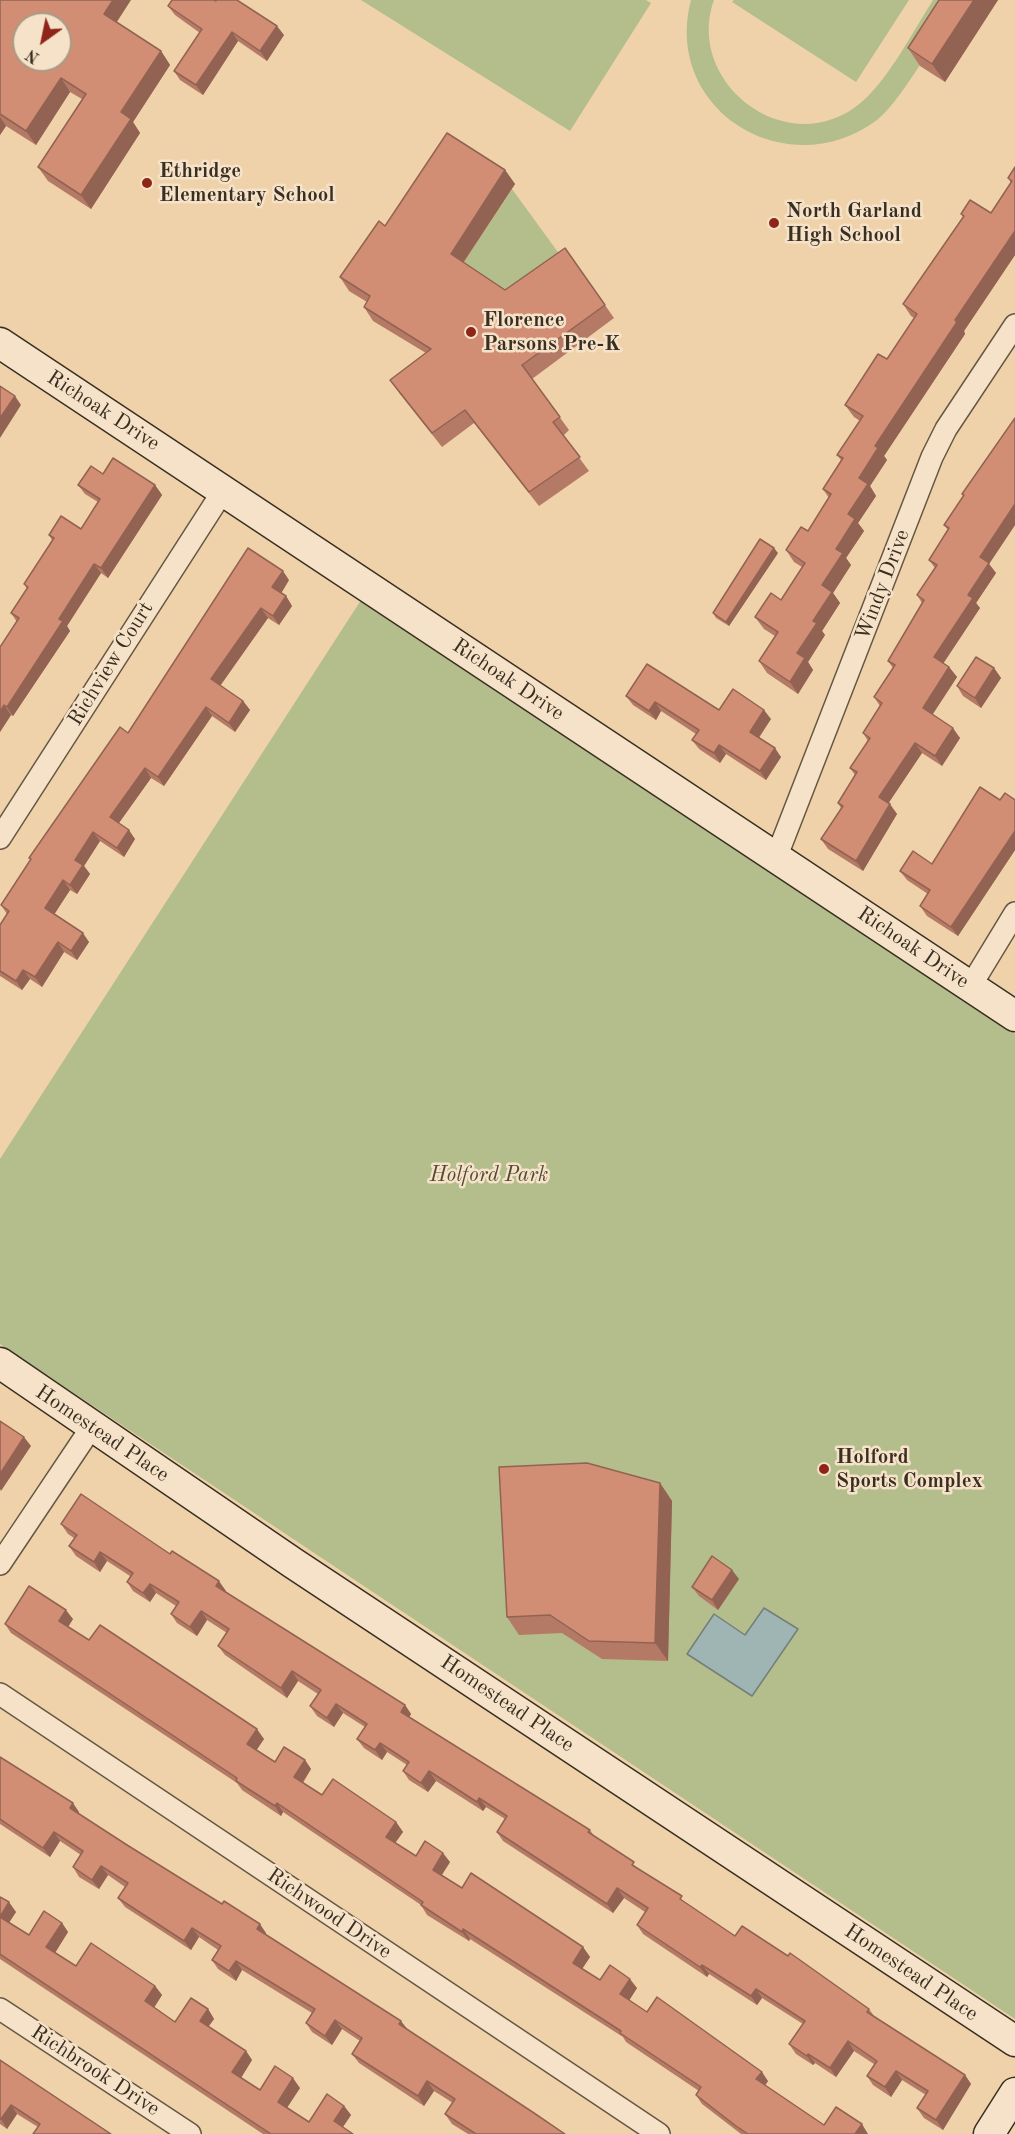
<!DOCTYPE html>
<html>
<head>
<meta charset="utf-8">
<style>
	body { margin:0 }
	#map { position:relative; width:1015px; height:2134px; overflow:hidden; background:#efd2aa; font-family:"Old Standard TT",serif }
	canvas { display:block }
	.north { position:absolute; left:12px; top:12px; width:60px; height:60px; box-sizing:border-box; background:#f5e2c8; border:2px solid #a99a85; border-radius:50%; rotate:213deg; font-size:16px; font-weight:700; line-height:24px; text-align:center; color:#382e21 }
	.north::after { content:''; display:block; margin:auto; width:21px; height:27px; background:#8f2418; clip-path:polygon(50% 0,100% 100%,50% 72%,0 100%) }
</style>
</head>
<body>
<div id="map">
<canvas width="1015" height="2134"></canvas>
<div class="north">N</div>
</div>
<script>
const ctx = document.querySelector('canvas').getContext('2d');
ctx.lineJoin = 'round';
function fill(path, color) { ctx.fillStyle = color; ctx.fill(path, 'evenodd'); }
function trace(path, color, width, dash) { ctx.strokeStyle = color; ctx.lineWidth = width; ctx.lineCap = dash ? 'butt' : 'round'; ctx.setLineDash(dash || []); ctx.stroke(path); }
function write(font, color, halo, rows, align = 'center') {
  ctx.font = font + ' "Old Standard TT",serif'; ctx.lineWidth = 5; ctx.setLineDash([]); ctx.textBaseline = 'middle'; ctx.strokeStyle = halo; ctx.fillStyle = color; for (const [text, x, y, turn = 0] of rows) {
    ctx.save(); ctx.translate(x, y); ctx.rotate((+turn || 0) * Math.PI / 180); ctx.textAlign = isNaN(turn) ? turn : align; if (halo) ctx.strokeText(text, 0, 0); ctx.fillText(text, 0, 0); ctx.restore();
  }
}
const green = new Path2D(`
	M361,0H646L651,3L570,131Z
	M691,0H714C686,77 775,154 848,112C883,92 911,34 933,0H960C941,29 902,101 877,120C787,187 662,110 691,0Z
	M734,0H909L856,82L732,2Z
	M512,189L568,266L515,303L460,267Z
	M363,597L1015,1034V2019L0,1344V1159Z`);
const water = new Path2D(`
	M764,1608L798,1629L752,1696L687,1654L714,1614L745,1635Z`);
const street = new Path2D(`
	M0,838L223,491
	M776,858L932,457L946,429L1015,325
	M970,987L1015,913
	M0,1564L91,1428
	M0,1694L659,2134
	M0,2009L190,2134`);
const secondary = new Path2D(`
	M0,343L1015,1016
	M0,1363L293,1563L1015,2041
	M989,2134L1015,2093`);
const wall = new Path2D(`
	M0,0L117,23L161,51L170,65L133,122L140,133L91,209L48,181L38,167L82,99L70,92L36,145L6,126L0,135Z
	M939,0H998L945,82L920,66L908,48Z
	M168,6L284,35L267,61L238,41L203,95L180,80L174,71L200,33L175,15Z
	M1015,167V255L964,331L965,334L884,456L887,460L870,486L876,496L858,523L864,531L846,558L851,565L833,593L840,603L822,631L825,635L808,662L813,670L798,694L767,673L759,661L775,636L764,629L755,617L781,600L802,567L794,562L786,550L808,531L829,498L823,489L841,460L837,455L860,421L854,417L845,405L887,359L914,318L911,316L903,304L963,217L961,214L991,213L1011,183L1008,178Z
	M505,170L515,184L464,262L505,290L565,248L614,318L532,379L569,430L563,436L589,471L539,506L474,423L442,447L400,394L390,380L426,353L373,321L364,307L367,302L349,291L340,277L385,226Z
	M1015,418V525L989,564L996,573L976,603L980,608L943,663L949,667L957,677L933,714L960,738L942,766L922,753L888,803L897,814L863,871L828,849L821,839L841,808L838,803L855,775L850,768L868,741L863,733L880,706L874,697L893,668L888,661L922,603L917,595L935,568L929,560L948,530L944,525L963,496L962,494Z
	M103,474L155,485L162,495L108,578L101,573L67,626L70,631L13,716L11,715L0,732V647L17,622L11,613L27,589L24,584L52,540L49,535L81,529L98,502L85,494L78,485Z
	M778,553L729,626L716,618L713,613Z
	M289,580L281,593L286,596L292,606L279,625L268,618L220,685L243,701L250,710L235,732L212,716L164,786L151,778L119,823L135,839L124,857L100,841L84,866L90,874L77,894L70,890L54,914L89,942L77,960L64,952L42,987L30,979L22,990L0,976V925L7,914L1,905L31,860L29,858L128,733Z
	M994,668L1001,678L981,708L963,696L957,686Z
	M626,696L771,719L759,738L781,757L766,780L726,754L720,763L699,749L692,740L696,734L661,711L656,720L633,705Z
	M1000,800H1015V850L958,936L927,916L920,906L928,894L907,880L900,871L932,864Z
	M660,1483L672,1501L668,1661L602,1659L562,1633L519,1635L507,1617Z
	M61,1524L170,1554L226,1591L225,1592L405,1705L411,1714L409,1717L590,1830L594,1836L686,1903L735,1936L869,2009L874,2016L965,2075L971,2084L943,2130L924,2118L917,2108L926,2095L902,2080L891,2097L873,2085L867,2076L874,2064L854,2051L836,2077L815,2063L813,2065L796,2054L789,2044L803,2024L762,1998L757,2005L709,1974L707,1977L643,1934L637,1925L645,1912L624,1898L613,1913L503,1841L497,1832L505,1819L486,1807L483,1811L436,1781L428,1792L409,1780L403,1771L407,1765L387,1752L382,1760L364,1748L357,1739L365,1727L343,1713L334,1727L317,1716L310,1706L318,1694L298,1681L287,1698L225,1655L218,1646L227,1633L207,1620L197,1636L177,1623L171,1614L176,1606L156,1593L150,1602L133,1591L127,1582L130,1576L107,1561L100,1572L76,1556L69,1546L74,1538L68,1534Z
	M739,1579L718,1610L699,1596L692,1587Z
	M73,1619L68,1627L89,1640L264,1739L256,1750L275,1762L305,1760L311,1769L303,1783L322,1795L396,1822L403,1832L395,1843L416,1856L450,1862L442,1875L462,1888L583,1947L590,1957L582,1969L600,1980L637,1988L629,2000L647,2012L768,2081L765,2085L824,2125L868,2134H741L702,2104L696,2095L699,2091L626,2042L623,2037L470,1939L469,1941L427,1915L421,1905L283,1812L281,1816L242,1790L237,1783L11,1633L5,1624Z
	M0,1757L79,1812L78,1813L266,1933V1935L565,2134H468L452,2124L445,2114L453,2103L434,2091L424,2106L359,2063L352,2054L360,2041L342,2029L332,2045L312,2032L306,2023L312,2013L242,1970L236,1981L218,1969L212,1960L218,1950L199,1937L191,1950L125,1907L118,1898L125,1887L108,1875L99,1889L79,1877L73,1867L81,1855L60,1841L50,1857L0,1824Z
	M0,1897L16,1912L9,1922L29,1935L62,1923L68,1932L55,1953L76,1966L155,1986L162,1995L154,2007L175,2022L208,2009L214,2019L208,2027L246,2051L252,2060L241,2078L260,2090L300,2088L287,2107L309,2122L344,2106L351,2115L343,2127L353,2134H263L0,1959Z
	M0,2060L111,2134L38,2127L17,2114L7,2129L0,2124Z`);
const shadedWall = new Path2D(`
	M113,0H131L113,28L104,14Z
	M974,0H998L945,82L932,64Z
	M277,26L284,35L267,61L260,51Z
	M232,32L238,41L203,95L196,85Z
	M161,51L170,65L133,122L140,133L91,209L81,195L121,112Z
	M61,78L70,92L36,145L26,131Z
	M0,117L6,126L0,135Z
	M505,170L515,184L460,267L451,254Z
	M1015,231V255L964,331L965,334L884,456L887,460L870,486L876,496L858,523L864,531L846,558L851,565L833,593L840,603L822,631L825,635L808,662L813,670L798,694L790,682L797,653L813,621L822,585L836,549L859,478L875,446L955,320Z
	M15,396L21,405L0,438V418Z
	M155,485L162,495L108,578L101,568Z
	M1015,504V525L989,564L996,573L976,603L980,608L941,667L934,657L968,595L980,557Z
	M774,548L778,553L729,626L726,622Z
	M94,564L101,573L67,626L70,631L13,716L7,707L59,619Z
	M283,571L289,580L279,597L272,587Z
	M286,596L292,606L279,625L273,616Z
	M261,608L268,618L218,689L211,679Z
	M949,667L957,677L930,718L923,708Z
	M994,668L1001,678L981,708L975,698Z
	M243,701L250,710L235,732L229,723Z
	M655,702L661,711L656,720L649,711Z
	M4,705L11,715L0,732V712Z
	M206,707L212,716L164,786L158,777Z
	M764,710L771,719L756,741L750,732Z
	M953,728L960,738L942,766L935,756Z
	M915,743L922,753L886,807L879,797Z
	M719,745L726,754L720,763L714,753Z
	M775,748L781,757L766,780L760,771Z
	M145,768L151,778L116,827L110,817Z
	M890,804L897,814L863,871L856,861Z
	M129,830L135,839L124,857L117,848Z
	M1015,831V850L958,936L951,927Z
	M93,832L100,841L84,866L90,874L77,894L70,885L75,860Z
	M63,880L70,890L52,918L45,908Z
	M83,933L89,942L77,960L71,951Z
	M58,942L64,952L42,987L35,977Z
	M23,970L30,979L22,990L16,981Z
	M24,1437L31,1446L1,1491L0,1489V1474Z
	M660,1483L672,1501L668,1661L655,1643Z
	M100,1552L107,1561L100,1572L94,1562Z
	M732,1570L739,1579L718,1610L712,1600Z
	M219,1581L226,1591L223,1596L216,1586Z
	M150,1584L156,1593L150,1602L143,1593Z
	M66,1610L73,1619L66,1630L59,1621Z
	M201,1611L207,1620L197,1636L190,1627Z
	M292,1671L298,1681L287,1698L281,1688Z
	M336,1704L343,1713L334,1727L327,1718Z
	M405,1705L411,1714L407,1721L401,1712Z
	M257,1729L264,1739L254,1754L247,1744Z
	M380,1743L387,1752L382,1760L375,1750Z
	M305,1760L311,1769L300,1786L294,1777Z
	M429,1771L436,1781L428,1792L421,1783Z
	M479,1798L486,1807L483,1811L477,1802Z
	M73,1803L79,1812L76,1817L70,1808Z
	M277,1803L283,1812L281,1816L275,1806Z
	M396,1822L403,1832L393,1846L386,1837Z
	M54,1832L60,1841L50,1857L43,1848Z
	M443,1853L450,1862L439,1879L433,1870Z
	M101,1866L108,1875L99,1889L92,1880Z
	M617,1888L624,1898L613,1913L607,1904Z
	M9,1902L16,1912L7,1926L0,1917Z
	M62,1923L68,1932L53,1956L46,1947Z
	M260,1924L266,1933L263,1938L257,1929Z
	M192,1928L199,1937L191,1950L184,1941Z
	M463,1929L470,1939L469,1941L462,1932Z
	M583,1947L590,1957L580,1972L573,1963Z
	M236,1961L242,1970L236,1981L229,1971Z
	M702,1965L709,1974L707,1977L700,1967Z
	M630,1979L637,1988L627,2004L620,1994Z
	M155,1986L162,1995L152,2011L145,2001Z
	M756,1989L762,1998L757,2005L751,1996Z
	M208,2009L214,2019L206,2030L200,2021Z
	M335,2020L342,2029L332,2045L325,2036Z
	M401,2021L408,2030L399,2024Z
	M848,2041L854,2051L836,2077L830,2068Z
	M246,2051L252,2060L239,2081L232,2072Z
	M808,2054L815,2063L813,2065L807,2056Z
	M896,2071L902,2080L891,2097L885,2087Z
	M762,2072L768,2081L763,2089L756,2079Z
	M965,2075L971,2084L943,2130L936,2120Z
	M293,2078L300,2088L285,2111L278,2102Z
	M427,2081L434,2091L424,2106L418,2096Z
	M11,2105L17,2114L7,2129L1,2119Z
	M344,2106L351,2115L340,2131L334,2121Z
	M862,2124L868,2134H855Z`);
const building = new Path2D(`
	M0,0H113L104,14L161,51L121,112L131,119L81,195L38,167L86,94L61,78L26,131L0,114ZM24,24H60V60H24Z
	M172,0H214L216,1V0H237L277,26L260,51L232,32L196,85L174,71L202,29L168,6Z
	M939,0H974L932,64L908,48Z
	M447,133L505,170L451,254L505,290L565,248L605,305L522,365L560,417L553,422L580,457L529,492L465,410L432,433L390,380L431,349L364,307L370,296L340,277L379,221L385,226Z
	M1015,167V231L955,320L957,322L875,446L878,448L859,478L868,484L848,514L855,519L836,549L843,553L822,585L832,592L813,621L817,623L797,653L805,658L790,682L759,661L778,632L755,617L771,593L781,600L805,563L786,550L801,527L808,531L831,494L823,489L843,458L837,455L863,416L845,405L878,354L887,359L917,314L903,304L964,216L961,214L970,200L991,213L1012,181L1008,178Z
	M0,386L15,396L0,418Z
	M1015,418V504L980,557L989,563L968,595L973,598L934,657L949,667L923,708L953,728L935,756L915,743L879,797L890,804L856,861L821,839L843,806L838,803L857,772L850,768L870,738L863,733L882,703L874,697L895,665L888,661L924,600L917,595L937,565L929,560L949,528L944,525L964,495L962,494Z
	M113,458L155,485L101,568L94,564L59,619L63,621L7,707L4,705L0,712V647L19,618L11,613L28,587L24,584L54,538L49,535L61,516L81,529L100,499L78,485L91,466L103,474Z
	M760,539L774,548L726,622L713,613Z
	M248,548L283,571L272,587L286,596L273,616L261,608L211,679L243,701L229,723L206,707L158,777L145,768L110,817L129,830L117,848L93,832L75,860L83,865L70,885L63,880L45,908L83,933L71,951L58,942L35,977L23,970L16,981L0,971V925L9,911L1,905L31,859L29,858L120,727L128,733Z
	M976,657L994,668L975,698L957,686Z
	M647,664L719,710L733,689L764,710L750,732L775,748L760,771L719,745L714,753L692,740L699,730L655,702L649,711L626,696Z
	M980,787L1000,800L1005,793L1015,800V831L951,927L920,906L930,890L900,871L913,851L932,864Z
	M0,1421L24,1437L0,1474Z
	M587,1463L660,1483L655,1643L589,1641L550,1615L507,1617L499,1467Z
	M81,1494L170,1554L172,1551L219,1581L216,1586L405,1705L401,1712L590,1830L588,1832L634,1862L632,1865L682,1896L680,1899L735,1936L742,1926L788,1956L790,1953L869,2009L867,2012L965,2075L936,2120L917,2108L928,2091L896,2071L885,2087L867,2076L877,2061L848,2041L830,2068L808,2054L807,2056L789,2044L805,2021L756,1989L751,1996L702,1965L700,1967L637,1925L648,1908L617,1888L607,1904L497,1832L507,1816L479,1798L477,1802L429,1771L421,1783L403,1771L409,1762L380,1743L375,1750L357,1739L367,1724L336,1704L327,1718L310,1706L321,1690L292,1671L281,1688L218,1646L229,1629L201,1611L190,1627L171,1614L179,1602L150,1584L143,1593L127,1582L133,1573L100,1552L94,1562L69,1546L77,1535L61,1524Z
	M712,1556L732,1570L712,1600L692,1587Z
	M29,1586L66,1610L59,1621L89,1640L100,1625L257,1729L247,1744L275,1762L284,1747L305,1760L294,1777L322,1795L333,1779L396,1822L386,1837L416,1856L425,1841L443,1853L433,1870L462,1888L471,1873L583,1947L573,1963L600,1980L610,1965L630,1979L620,1994L647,2012L657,1997L762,2072L756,2079L824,2125L836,2107L862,2124L855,2134H748L736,2126L696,2095L701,2087L620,2033L621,2031L463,1929L462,1932L421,1905L423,1902L277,1803L275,1806L236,1781L237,1778L5,1624Z
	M0,1757L73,1803L70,1808L127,1845L222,1904L224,1901L260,1924L257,1929L401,2021L399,2024L534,2113L565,2134H476L445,2114L455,2099L427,2081L418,2096L352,2054L362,2038L335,2020L325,2036L306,2023L315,2009L236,1961L229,1971L212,1960L221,1946L192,1928L184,1941L118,1898L128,1883L101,1866L92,1880L73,1867L83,1851L54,1832L43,1848L0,1819Z
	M0,1897L9,1902L0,1917L29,1935L44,1911L62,1923L46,1947L76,1966L91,1943L155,1986L145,2001L175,2022L191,1998L208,2009L200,2021L246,2051L232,2072L260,2090L275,2066L293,2078L278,2102L309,2122L327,2094L344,2106L334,2121L353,2134H271L0,1954Z
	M0,2060L111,2134H33L40,2124L11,2105L1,2119H0Z`);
const markers = [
	[147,183,6,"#8f2418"],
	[774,223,6,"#8f2418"],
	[471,332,6,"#8f2418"],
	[824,1469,6,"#8f2418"]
];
const poiNames = [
	["Ethridge",159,171],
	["Elementary School",159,195],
	["North Garland",786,211],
	["High School",786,235],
	["Florence",483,320],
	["Parsons Pre-K",483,344],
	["Holford",836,1457],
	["Sports Complex",836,1481]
];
const streetNames = [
	["Richoak Drive",103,411,33],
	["Windy Drive",883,585,-69],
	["Richview Court",111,664,-58],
	["Richoak Drive",508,680,34],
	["Richoak Drive",913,948,34],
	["Homestead Place",102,1434,34],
	["Homestead Place",507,1704,34],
	["Richwood Drive",329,1914,34],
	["Homestead Place",911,1973,34],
	["Richbrook Drive",95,2071,33]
];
const parkNames = [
	["Holford Park",489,1175]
];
fill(green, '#b4bd8c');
fill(water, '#9eb5b4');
trace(water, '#757f79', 1.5);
trace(street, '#665743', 24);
trace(secondary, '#382e21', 33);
trace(street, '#f5e2c8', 21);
trace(secondary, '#f5e2c8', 30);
fill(wall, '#b47a65');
fill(shadedWall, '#926352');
fill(building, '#d18e75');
trace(building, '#926352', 1.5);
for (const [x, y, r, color] of markers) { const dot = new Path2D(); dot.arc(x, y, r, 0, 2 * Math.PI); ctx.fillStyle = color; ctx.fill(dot); trace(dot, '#f5e2c8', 2); }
write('bold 21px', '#382e21', '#f5e2c8', poiNames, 'left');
write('21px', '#382e21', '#f5e2c8', streetNames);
write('italic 21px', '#514b36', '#f5e2c8', parkNames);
</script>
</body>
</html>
